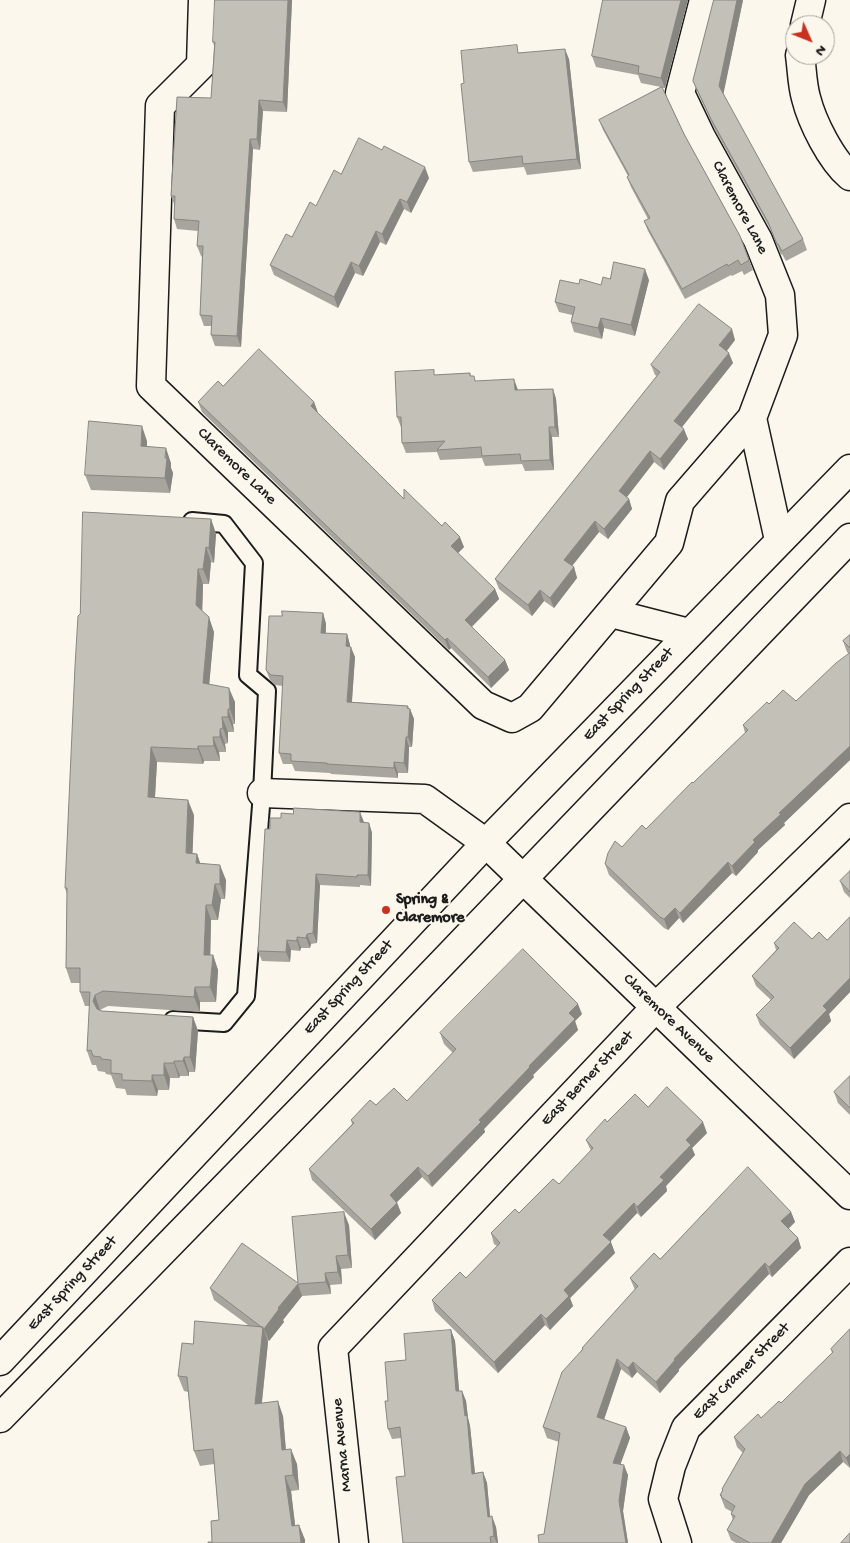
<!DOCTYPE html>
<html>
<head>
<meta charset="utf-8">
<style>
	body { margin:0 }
	#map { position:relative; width:850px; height:1543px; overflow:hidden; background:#fbf7ec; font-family:"Gochi Hand",sans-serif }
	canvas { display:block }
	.north { position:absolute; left:785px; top:15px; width:50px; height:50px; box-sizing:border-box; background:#fbf7ec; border:1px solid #a29f99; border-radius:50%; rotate:134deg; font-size:14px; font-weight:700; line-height:20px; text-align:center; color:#1c1c1c }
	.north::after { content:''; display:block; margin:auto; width:18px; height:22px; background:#c8321e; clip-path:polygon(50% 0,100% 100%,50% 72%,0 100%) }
</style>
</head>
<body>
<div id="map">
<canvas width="850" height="1543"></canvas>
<div class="north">N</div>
</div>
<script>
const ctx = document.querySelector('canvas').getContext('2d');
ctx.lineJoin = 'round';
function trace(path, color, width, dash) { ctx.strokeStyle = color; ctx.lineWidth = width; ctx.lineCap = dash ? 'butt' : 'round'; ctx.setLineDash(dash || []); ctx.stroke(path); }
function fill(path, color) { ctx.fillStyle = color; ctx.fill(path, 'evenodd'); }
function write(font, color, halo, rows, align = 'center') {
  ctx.font = font + ' "Gochi Hand",sans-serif'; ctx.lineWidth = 4.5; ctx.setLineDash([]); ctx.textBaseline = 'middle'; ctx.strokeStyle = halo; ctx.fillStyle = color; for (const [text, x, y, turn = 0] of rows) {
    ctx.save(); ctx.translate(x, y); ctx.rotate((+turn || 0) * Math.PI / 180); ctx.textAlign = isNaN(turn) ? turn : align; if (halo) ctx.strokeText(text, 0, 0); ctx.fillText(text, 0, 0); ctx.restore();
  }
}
const lane = new Path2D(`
	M173,1020L224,1023L246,996L262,793L267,691L248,675L254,563L224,524L192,521`);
const street = new Path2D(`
	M203,0L201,65L160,106L151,386L483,705L512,718L530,708L669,543L680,501L752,418L783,335L780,295L758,240L701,137L680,93L704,0
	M752,418L779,540
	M611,613L689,633
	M262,793L425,799L486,843L850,1195
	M354,1543L333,1348L656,1007L850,818
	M677,1543L663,1499L671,1466L686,1428L850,1262`);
const secondary = new Path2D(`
	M0,1361L486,843L850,469
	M0,1418L352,1057L850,538`);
const highway = new Path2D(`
	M805,25L811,0
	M800,55C802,69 802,84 806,98C812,122 831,160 850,176`);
const wall = new Path2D(`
	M292,0L287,112L263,111L260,150L253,149L241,347L215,346L211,335L212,326H204L200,315L202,257L201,256L197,246L198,231L177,229L174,219L175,206L171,196L211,98L214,46L213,42Z
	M603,0H688L665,88H662L684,134L740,236L753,270L744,275L742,271L732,276L731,275L685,299L648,231L644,221L648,219L631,187L627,177L628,176L603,130L599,120L661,87L641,83L638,75L596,67L592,56Z
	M714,0H743L723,94L803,239L807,250L786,261L782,254L781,255L772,232L715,130L697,91L693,81Z
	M520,53L569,59L581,169L527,175L524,167L473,172L469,162L464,83Z
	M341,174L429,178L411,213L404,209L386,245L380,242L363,276L355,273L338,308L274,275L270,265Z
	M610,279L649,280L635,336L604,328L602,339L574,332L571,322L572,315L559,312L555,302L579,284L601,285Z
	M735,340L727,351L733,363L682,427L688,439L664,470L654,462L627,497L629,499L632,509L608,539L599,532L572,566L574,567L577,578L554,608L544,601L532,616L499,589L495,579L657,376L655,375L651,365Z
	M470,373L471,376L476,381L518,390L553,389L556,399L559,437H552L554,470L525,471L522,464L485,466L482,458L440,460L437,452L406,453L402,443L401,427L397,417L436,375Z
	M223,386L314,402L318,413L404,499L464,547L458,553L495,589L499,599L472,627L505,660L509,670L491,688L451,648L449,650L202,412L198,402Z
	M147,441V446L171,463V468L173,473L170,493L91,490L85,475Z
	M211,519L216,534L214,563L211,562L209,584H203L202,611L214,632L209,684L235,702V724H233L234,732H228V743L225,744L226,752H219L220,761H204L203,764L157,762L155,798L194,815L192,853L197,854L200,864L226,880L225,899H221L218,920H211L210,955H213L218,970L216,1002H200V1012L108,1006L100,1010L102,1011L193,1017L198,1031L195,1072H189V1076H180L179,1078H170L169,1090H158L157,1096L127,1095L125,1089L116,1088L111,1075L106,1074L105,1072L98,1071L96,1065H92L87,1051L90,1006H85L80,992V983H71L66,968L67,894L65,888Z
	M323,613L326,624V633L347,634L350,645V647L355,657L352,702L408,706V709H410L414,719L412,747H409L408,773H398V778L331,774L330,773L295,771L292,764H283L279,753L283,686L275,685L270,680L266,670L282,616Z
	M850,635V760L784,823L785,825L758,850V852L736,876L732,873L683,923L679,918L668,930L664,928L609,875L605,864L622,847L646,829L745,733L743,725L769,704L796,701L849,654L847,652L843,641Z
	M281,818L369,823L372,833L371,886L360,885V887L320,885L317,943L311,944L310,948H301L300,951L291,950L290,962L262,961L258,951L270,829Z
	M850,871V898L844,892L840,881Z
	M850,917V992L829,1014L831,1021L794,1059L760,1025L756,1015L771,1000L756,986L752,976L776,950L774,943L812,939L827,940Z
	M582,1014L575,1021L578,1030L533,1075L534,1077L484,1129L485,1132L432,1187L422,1177L397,1202L401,1213L375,1240L312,1180L309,1169L352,1124L351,1120L376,1105L407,1101L453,1053L444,1044L440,1033Z
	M850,1076V1115L838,1103L834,1092Z
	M648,1107L707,1133L692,1148L695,1155L666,1186L667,1191L641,1217L637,1213L610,1242L615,1253L570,1298L573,1306L550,1330L545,1325L498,1373L435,1311L432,1300L466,1278L497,1246L494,1244L491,1233L519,1213L559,1184L591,1151L586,1140L607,1122Z
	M791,1212L795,1222L788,1229L798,1238L801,1248L772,1277L769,1274L679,1369V1371L660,1393L637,1372L632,1378L621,1369L604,1420L626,1427L630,1438L620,1464L628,1475L623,1511L628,1543H539L544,1534L559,1442L547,1438L543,1427L582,1349V1348L635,1290L630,1278L660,1259Z
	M349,1225L352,1268L341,1269L342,1284L330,1285L331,1294L302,1296L283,1320L284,1322L269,1341L268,1340V1342L262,1403L283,1416L286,1450L297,1464L299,1490L291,1491L295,1525H299L305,1540L212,1542L219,1520L214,1464L200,1466L194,1451L188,1392L184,1391L178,1376L193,1344L248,1325L214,1300L210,1288L298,1283Z
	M850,1329V1468L843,1462L809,1495L781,1543H736L731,1540L727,1530L733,1520L731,1514L732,1512L725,1508L720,1495L722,1491V1489L743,1453L737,1447L734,1437L781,1403L832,1353L831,1349Z
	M451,1330L455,1341L459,1391H462L466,1401L468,1418L470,1426L475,1473L483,1472L487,1483L490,1516L496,1527L498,1543H403L405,1476L401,1438L392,1439L388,1429V1401L406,1360Z`);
const shadedWall = new Path2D(`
	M288,0H292L287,112L283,102Z
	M681,0H688L665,88L661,78Z
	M737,0H743L723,96L719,86Z
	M565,49L569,59L581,169L577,159Z
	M259,100L263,111L260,150L257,139Z
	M250,139L253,149L241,347L237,336Z
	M425,167L429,178L411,213L407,202Z
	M400,199L404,209L386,245L382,234Z
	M376,231L380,242L363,276L359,266Z
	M351,262L355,273L338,308L334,297Z
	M645,269L649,280L635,336L631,325Z
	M601,318L604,328L602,339L598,328Z
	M732,329L735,340L723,355L719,345Z
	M729,353L733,363L678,432L674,421Z
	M514,379L518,390H515Z
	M553,389L556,399L559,437L555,427Z
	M314,402L318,413L315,416L311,406Z
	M142,426L147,441V461L141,446Z
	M549,427L552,437L554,470L550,460Z
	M684,429L688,439L664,470L660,459Z
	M166,448L171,463V468L173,473L170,493L165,478Z
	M650,451L654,462L623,502L619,491Z
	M629,499L632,509L608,539L604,529Z
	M211,519L216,534L214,563L209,548Z
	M595,521L599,532L568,571L564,560Z
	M460,537L464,547L455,556L451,546Z
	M206,547L211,562L209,584L203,569Z
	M574,567L577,578L554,608L550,598Z
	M198,569L203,584L202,620L196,605Z
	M495,589L499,599L468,630L465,620Z
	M540,590L544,601L532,616L528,605Z
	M323,613L326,624L325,643L321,633Z
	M209,617L214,632L208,698L203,683Z
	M347,634L350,645V657L346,646Z
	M447,638L451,648L449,650L445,640Z
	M351,647L355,657L351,712L347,702Z
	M505,660L509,670L491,688L488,677Z
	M229,688L235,702V724L230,709Z
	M408,706L410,712V709L414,719L412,747L408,737Z
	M228,709L233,724L234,732L228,717Z
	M222,717L228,732V743L223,728Z
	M220,729L225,744L226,752L220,737Z
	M213,737L219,752L220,761L214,746Z
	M406,737L409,747L408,773L404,763Z
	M198,746L204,761L203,764L198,749Z
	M850,746V760L784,823L785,825L758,850V852L736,876L732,866L753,840L779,813Z
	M151,747L157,762L154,812L148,797Z
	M394,762L398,773V778L394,768Z
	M188,800L194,815L192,868L186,853Z
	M360,812L364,822L363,833L360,822Z
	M369,823L372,833L371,886L368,875Z
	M197,854L202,868L196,863Z
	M728,862L732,873L683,923L680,913Z
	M220,865L226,880L225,899L220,884Z
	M316,874L320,885L317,943L313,933Z
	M215,884L221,899L218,920L212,905Z
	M206,905L211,920L210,970L204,955Z
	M675,908L679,918L668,930L664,919Z
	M307,934L311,944L310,948L306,938Z
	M297,937L301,948L300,951L297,941Z
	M287,940L291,950L290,962L286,952Z
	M213,955L218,970L216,1002L210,987Z
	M850,978V992L829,1014L831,1021L794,1059L790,1048L823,1006Z
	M195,987L200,1002V1012L194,997Z
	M95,995L100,1010L98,1016L93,1001Z
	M578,1004L582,1014L575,1021L578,1030L533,1075L534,1077L484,1129L485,1132L432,1187L428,1176L529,1066L569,1013Z
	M193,1017L198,1031L195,1072L190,1057Z
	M184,1057L189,1072V1076L183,1061Z
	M174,1061L180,1076L179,1078L174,1063Z
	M164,1063L170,1078L169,1090L164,1075Z
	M152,1075L158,1090L157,1096L152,1081Z
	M703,1122L707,1133L692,1148L695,1155L666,1186L667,1191L641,1217L637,1207L660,1177L686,1140Z
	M418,1167L422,1177L393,1206L390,1195Z
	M397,1203L401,1213L375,1240L371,1229Z
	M634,1203L637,1213L607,1245L603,1235Z
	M344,1212L349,1225L352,1268L348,1255Z
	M791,1212L795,1222L785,1232L781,1221Z
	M798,1238L801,1248L772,1277L769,1267Z
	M611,1242L615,1253L570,1298L573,1306L550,1330L546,1319L564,1290Z
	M336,1256L341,1269L342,1284L338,1272Z
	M765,1263L769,1274L679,1369V1371L660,1393L656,1382L674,1359Z
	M325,1273L330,1285L331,1294L326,1282Z
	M298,1284L302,1296L283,1320L284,1322L269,1341L264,1329L278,1308Z
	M541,1314L545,1325L498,1373L494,1362Z
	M263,1327L268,1342L260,1419L255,1404Z
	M451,1330L455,1341L460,1402L456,1391Z
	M617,1359L621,1369L601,1428L597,1417Z
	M633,1362L637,1372L632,1378L628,1368Z
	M462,1391L466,1401L468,1418L470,1426L476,1484L472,1474Z
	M278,1401L283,1416L287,1465L282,1450Z
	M626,1427L630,1438L617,1474L613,1463Z
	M291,1449L297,1464L299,1490L293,1475Z
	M840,1451L843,1462L809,1495L781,1543H771L805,1484Z
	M850,1454V1468L846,1458Z
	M624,1465L628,1475L623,1511L628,1543H626L619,1501Z
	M483,1472L487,1483L491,1527L488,1517Z
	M285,1476L291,1491L297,1541L292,1526Z
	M492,1516L496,1527L498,1543H497L494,1536Z
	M299,1525L305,1540V1543H301Z`);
const building = new Path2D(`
	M215,0H288L283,102L259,100L257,139H250L237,336L211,335L212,316L200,315L203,246H197L199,221L174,219L175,196H171L177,97L211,98L215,42H213Z
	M603,0H681L661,78L638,73L639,66L592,56Z
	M714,0H737L719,86L803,239L782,251L778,244H777L768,222L711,119L693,81Z
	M517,45L518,53L565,49L577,159L523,164L522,156L469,162L461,84L464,83L461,51Z
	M662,87L684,134L740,236L749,260L741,265L738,260L728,266L727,264L682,289L644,221L650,218L627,177L629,175L599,120Z
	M359,138L382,150L384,146L425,167L407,202L400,199L382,234L376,231L359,266L351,262L334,297L270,265L286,234L292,237L310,202L316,206L334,170L341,174Z
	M614,262L645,269L631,325L601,318L598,328L571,322L575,307L555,302L560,280L579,284L580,279L601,285L603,277L610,279Z
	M699,304L732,329L719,345L729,353L674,421L684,429L660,459L650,451L619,491L629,499L604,529L595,521L564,560L574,567L550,598L540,590L528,605L495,579L660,372L651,365Z
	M259,349L314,402L311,406L404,499V489L442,526L445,522L460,537L451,546L495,589L465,620L505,660L488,677L447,638L445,640L198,402L218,381L223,386Z
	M434,370V375L470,373V376H474L475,381L514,379L515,390L553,389L555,427H549L550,460L521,461L520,454L482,456L481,447L437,450L445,441L402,443L401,417H397L395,372Z
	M89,421L142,426L141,446L166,448L165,458H167L165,478L85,475Z
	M83,512L211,519L209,548L206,547L203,569H198L196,605L209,617L203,683L229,688L230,709H228V717H222L223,728L220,729V737H213L214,746H198V749L151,747L148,797L188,800L186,853L197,854L196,863L220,865V884H215L212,905H206L204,955H213L210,987H195L194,997L103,991L95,995L93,1001L97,1009L102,1011L193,1017L190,1057H184L183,1061H174V1063H164V1075H152V1081L122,1080V1074L111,1073V1060L101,1059V1057L93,1056L91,1050L87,1051L90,992H80V968H66L67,888H65L75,666L78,616L80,614Z
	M282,611L323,613L321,633L347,634L346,646L351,647L347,702L408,706L407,708L410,709L408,737H406L404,763L394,762V768L327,764V763L291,761V754L279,753L283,676L271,675L266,670L269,616H282Z
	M850,635V648L843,641Z
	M850,653V746L779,813L781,814L753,840L755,842L732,866L728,862L680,913L675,908L664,919L660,917L605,864L608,853L615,841L622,847L642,825L646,829L692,782L693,783L748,730L743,725L767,702L769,704L783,690L796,701L836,663Z
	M294,808L360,812V822L369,823L368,875H357V877L316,874L313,933L307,934L306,938L297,937V941L287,940L286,952L258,951L265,829H270V818H281V813L293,814Z
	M850,871V892L840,881Z
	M850,917V978L823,1006L827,1010L790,1048L756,1015L774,997L752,976L779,948L774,943L794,922L812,939L819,932L827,940Z
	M523,949L578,1004L569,1013L575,1019L529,1066L530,1067L479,1120L481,1122L428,1176L418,1167L390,1195L397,1203L371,1229L309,1169L354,1123L351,1120L370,1100L376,1105L394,1088L407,1101L456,1049L440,1033Z
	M850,1076V1108L834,1092Z
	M667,1087L703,1122L686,1140L691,1145L660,1177L664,1180L637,1207L634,1203L603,1235L611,1242L564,1290L569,1296L546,1319L541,1314L494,1362L432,1300L460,1272L466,1278L500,1243L491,1233L515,1209L519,1213L553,1179L559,1184L593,1148L586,1140L605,1119L607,1122L635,1094L648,1107Z
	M748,1167L791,1212L781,1221L798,1238L769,1267L765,1263L674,1359L675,1360L656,1382L633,1362L628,1368L617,1359L597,1417L626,1427L613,1463L624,1465L619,1501L626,1543H539L538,1535L544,1534L560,1433L543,1427L562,1372L583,1349L582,1348L638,1286L630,1278L654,1253L660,1259Z
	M344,1212L348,1255L336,1256L338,1272L325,1273L326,1282L298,1284L278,1308L279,1309L264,1329L210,1288L242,1243L298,1283L292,1217Z
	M195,1321L263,1327L255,1404L278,1401L282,1450L291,1449L293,1475L285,1476L292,1526L299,1525L301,1543H208V1542H212L211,1521L219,1520L213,1449L194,1451L187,1377L178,1376L182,1343L193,1344Z
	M850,1329V1454L846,1458L840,1451L805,1484L771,1543H750L727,1530L735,1516L731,1514L735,1506L721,1497L722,1496L720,1495L723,1490L722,1489L745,1449L734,1437L758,1414L761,1418L779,1401L781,1403L833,1352L831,1349Z
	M451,1330L456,1391H462L465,1416L467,1415L472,1474L483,1472L488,1517L492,1516L494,1536L490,1537L491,1543H403L396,1477L405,1476L400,1427L388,1429L385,1401H388L385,1362L406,1360L404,1334Z
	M850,1533V1543H841Z`);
const markers = [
	[386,910,5,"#c8321e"]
];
const streetNames = [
	["Claremore Lane",739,208,62],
	["Claremore Lane",236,467,44],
	["East Spring Street",629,695,-46],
	["East Spring Street",349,988,-47],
	["Claremore Avenue",668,1019,44],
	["East Berner Street",588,1079,-46],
	["East Spring Street",73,1284,-47],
	["East Cramer Street",742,1372,-45],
	["Marna Avenue",343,1445,-96]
];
const poiNames = [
	["Spring &",396,901],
	["Claremore",396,919]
];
trace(lane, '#1c1c1c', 20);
trace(street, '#1c1c1c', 31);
trace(secondary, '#1c1c1c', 31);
trace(highway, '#1c1c1c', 31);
trace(lane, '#fbf7ec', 16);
trace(street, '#fbf7ec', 28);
trace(secondary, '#fbf7ec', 28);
trace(highway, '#fbf7ec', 28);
fill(wall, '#a8a59e');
fill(shadedWall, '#888681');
fill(building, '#c3c0b8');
trace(building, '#888681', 1);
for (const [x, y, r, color] of markers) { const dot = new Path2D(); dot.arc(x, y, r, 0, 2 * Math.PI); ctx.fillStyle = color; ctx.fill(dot); trace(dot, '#fbf7ec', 2); }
write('16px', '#1c1c1c', '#fbf7ec', streetNames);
write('bold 16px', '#1c1c1c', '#fbf7ec', poiNames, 'left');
</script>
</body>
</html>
